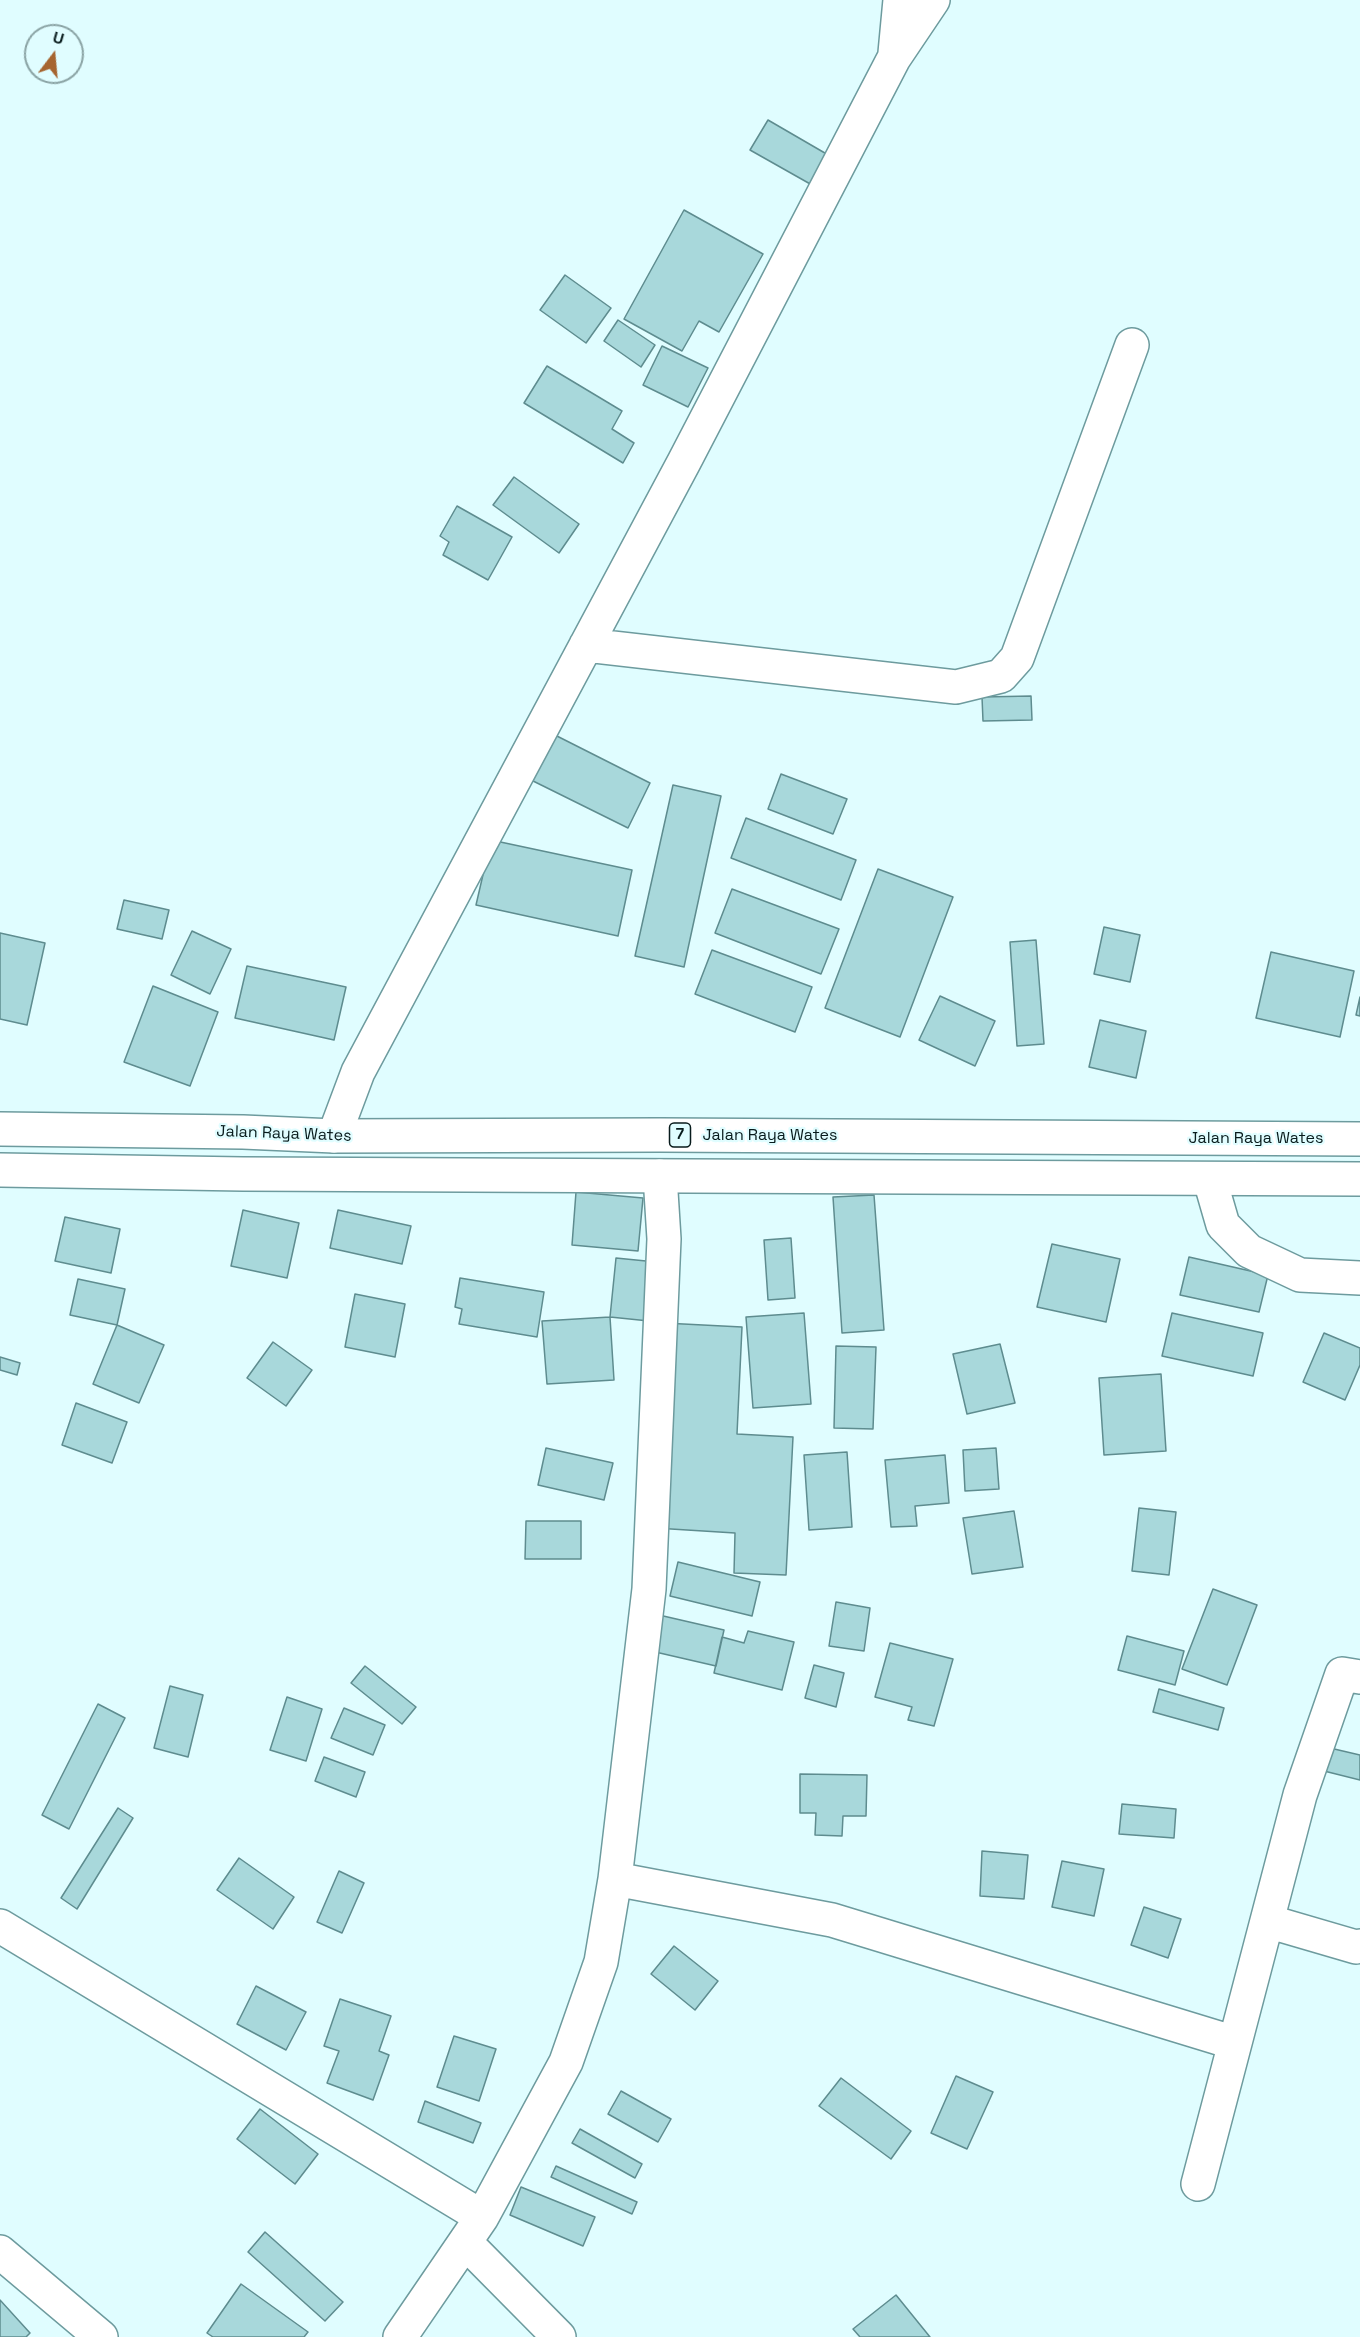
<!DOCTYPE html>
<html>
<head>
<meta charset="utf-8">
<style>
	body { margin:0 }
	#map { position:relative; width:1360px; height:2337px; overflow:hidden; background:#e0fdff; font-family:"Space Grotesk",sans-serif }
	canvas { display:block }
	.north { position:absolute; left:24px; top:24px; width:60px; height:60px; box-sizing:border-box; background:#e0fdff; border:2px solid #8aa3a4; border-radius:50%; rotate:16deg; font-size:16px; font-weight:700; line-height:24px; text-align:center; color:#081b1c }
	.north::after { content:''; display:block; margin:auto; width:21px; height:27px; background:#a66530; clip-path:polygon(50% 0,100% 100%,50% 72%,0 100%) }
</style>
</head>
<body>
<div id="map">
<canvas width="1360" height="2337"></canvas>
<div class="north">U</div>
</div>
<script>
const ctx = document.querySelector('canvas').getContext('2d');
ctx.lineJoin = 'round';
function fill(path, color) { ctx.fillStyle = color; ctx.fill(path, 'evenodd'); }
function trace(path, color, width, dash) { ctx.strokeStyle = color; ctx.lineWidth = width; ctx.lineCap = dash ? 'butt' : 'round'; ctx.setLineDash(dash || []); ctx.stroke(path); }
function write(font, color, halo, rows, align = 'center') {
  ctx.font = font + ' "Space Grotesk",sans-serif'; ctx.lineWidth = 4.5; ctx.setLineDash([]); ctx.textBaseline = 'middle'; ctx.strokeStyle = halo; ctx.fillStyle = color; for (const [text, x, y, turn = 0] of rows) {
    ctx.save(); ctx.translate(x, y); ctx.rotate((+turn || 0) * Math.PI / 180); ctx.textAlign = isNaN(turn) ? turn : align; if (halo) ctx.strokeText(text, 0, 0); ctx.fillText(text, 0, 0); ctx.restore();
  }
}
const building = new Path2D(`
	M768,120L830,156L812,185L750,150Z
	M684,210L763,254L719,332L699,321L682,351L624,319Z
	M565,275L611,308L586,343L540,310Z
	M618,320L655,345L641,367L604,341Z
	M662,346L708,368L688,407L643,385Z
	M547,366L622,411L612,429L634,443L623,463L524,403Z
	M514,477L579,524L559,553L493,505Z
	M457,506L512,537L488,580L443,555L449,542L440,536Z
	M1031,696L1032,720L983,721L982,697Z
	M547,731L650,783L628,828L525,777Z
	M781,774L847,799L833,834L768,809Z
	M673,785L721,796L684,967L635,956Z
	M746,818L856,860L841,900L731,858Z
	M491,840L632,870L618,936L476,905Z
	M878,869L953,897L900,1037L825,1008Z
	M732,889L839,929L821,974L715,933Z
	M124,900L169,910L162,939L117,929Z
	M1104,927L1140,935L1130,982L1094,974Z
	M192,931L231,949L210,994L171,975Z
	M0,933L45,943L27,1025L0,1019Z
	M1036,940L1044,1044L1017,1046L1010,942Z
	M712,950L812,987L795,1032L695,994Z
	M1271,952L1354,971L1340,1037L1256,1018Z
	M247,966L346,987L334,1040L235,1018Z
	M153,986L218,1012L190,1086L124,1062Z
	M940,996L995,1021L975,1066L919,1040Z
	M1360,997V1016L1356,1015Z
	M1100,1020L1146,1031L1136,1078L1089,1067Z
	M576,1192L643,1198L638,1251L572,1245Z
	M874,1195L884,1330L842,1333L833,1197Z
	M243,1210L299,1223L287,1278L231,1266Z
	M338,1210L411,1226L402,1264L330,1248Z
	M65,1217L120,1229L111,1273L55,1261Z
	M791,1238L795,1298L768,1300L764,1240Z
	M1052,1244L1120,1259L1106,1322L1037,1307Z
	M1189,1257L1268,1275L1259,1312L1180,1295Z
	M616,1258L656,1262L649,1321L610,1317Z
	M460,1278L544,1292L537,1337L459,1324L462,1309L455,1307Z
	M78,1279L125,1289L117,1325L70,1315Z
	M355,1294L405,1304L395,1357L345,1347Z
	M804,1313L811,1404L753,1408L746,1317Z
	M1172,1313L1263,1333L1253,1376L1162,1356Z
	M610,1317L614,1380L547,1384L542,1321Z
	M664,1323L742,1327L737,1434L793,1437L786,1575L734,1573L735,1533L655,1528Z
	M117,1325L164,1345L139,1403L93,1384Z
	M1324,1333L1360,1348V1365L1345,1400L1303,1382Z
	M273,1342L312,1370L286,1406L247,1378Z
	M1000,1344L1015,1403L967,1414L953,1354Z
	M836,1346L876,1347L873,1429L834,1428Z
	M0,1357L20,1363L17,1375L0,1370Z
	M1161,1374L1166,1451L1104,1455L1099,1378Z
	M76,1403L127,1422L112,1463L62,1445Z
	M546,1448L613,1463L604,1500L538,1485Z
	M996,1448L999,1489L965,1491L963,1450Z
	M847,1452L852,1527L809,1530L804,1455Z
	M945,1455L949,1503L915,1506L917,1526L891,1527L885,1460Z
	M1139,1508L1176,1512L1169,1575L1132,1571Z
	M1014,1511L1023,1567L972,1574L963,1518Z
	M526,1521H581V1559H525Z
	M678,1562L760,1582L752,1616L670,1596Z
	M1213,1589L1257,1605L1227,1685L1182,1669Z
	M836,1602L870,1608L864,1651L829,1646Z
	M659,1615L724,1630L716,1666L651,1651Z
	M748,1631L794,1642L782,1690L714,1673L722,1637L744,1643Z
	M1127,1636L1184,1651L1175,1685L1118,1670Z
	M890,1643L953,1659L934,1726L908,1720L912,1707L875,1697Z
	M814,1665L844,1673L836,1707L805,1698Z
	M365,1666L416,1707L402,1724L351,1683Z
	M170,1686L203,1695L188,1757L154,1748Z
	M1159,1689L1224,1708L1218,1730L1153,1712Z
	M287,1697L322,1709L306,1761L270,1750Z
	M98,1704L125,1718L69,1829L42,1815Z
	M344,1708L385,1725L373,1755L331,1738Z
	M1330,1748L1360,1755V1780L1324,1771Z
	M324,1757L365,1772L356,1797L315,1781Z
	M800,1774L867,1775L866,1816H843L842,1836L815,1835L816,1813H800Z
	M1122,1804L1176,1809L1174,1838L1119,1834Z
	M118,1808L133,1818L77,1909L61,1898Z
	M982,1851L1028,1855L1024,1899L980,1896Z
	M239,1858L294,1897L273,1929L217,1890Z
	M1062,1861L1104,1869L1094,1916L1052,1907Z
	M339,1871L364,1883L342,1933L317,1922Z
	M1144,1907L1181,1919L1168,1958L1131,1945Z
	M674,1946L718,1981L695,2010L651,1974Z
	M256,1986L306,2012L286,2050L237,2024Z
	M340,1999L391,2016L379,2051L389,2055L373,2100L327,2083L339,2051L324,2046Z
	M454,2036L496,2049L479,2101L437,2087Z
	M956,2076L993,2092L967,2149L931,2133Z
	M841,2078L911,2131L891,2159L819,2106Z
	M621,2091L671,2119L658,2142L608,2114Z
	M425,2101L481,2123L473,2143L418,2122Z
	M260,2109L318,2154L295,2184L237,2139Z
	M580,2129L642,2164L635,2178L572,2143Z
	M556,2166L637,2202L632,2214L551,2177Z
	M521,2187L595,2217L583,2246L510,2215Z
	M265,2232L343,2302L325,2321L248,2252Z
	M241,2284L308,2332L304,2337H213L207,2333Z
	M896,2295L930,2337H860L853,2329Z
	M0,2300L30,2333L26,2337H0Z`);
const minor = new Path2D(`
	M895,53L900,0
	M586,645L956,687L1001,676L1017,658L1132,345
	M334,1136L358,1072L684,462L894,58L933,0
	M1210,1180L1223,1225L1249,1251L1300,1275L1360,1278
	M615,1879L832,1920L1235,2043
	M1267,1921L1356,1947L1360,1946
	M0,1926L482,2217
	M1198,2184L1300,1795L1342,1674L1360,1677
	M465,2242L559,2337
	M0,2252L101,2337
	M400,2337L482,2217L566,2062L601,1962L615,1879L649,1589L664,1239L660,1176`);
const highway = new Path2D(`
	M0,1129L243,1132L334,1136L660,1135L1360,1139
	M0,1170L243,1174L1360,1179`);
const shields = [
	[680,1135,21]
];
const shieldNames = [
	["7",680,1135]
];
const streetNames = [
	["Jalan Raya Wates",284,1134,2],
	["Jalan Raya Wates",770,1136],
	["Jalan Raya Wates",1256,1139]
];
fill(building, '#a8d8db');
trace(building, '#5e8c8f', 1.5);
trace(minor, '#6d9b9e', 36);
trace(highway, '#6d9b9e', 36);
trace(minor, '#fff', 33);
trace(highway, '#fff', 33);
for (const [x, y, w] of shields) { const box = new Path2D(); box.roundRect(x - w / 2, y - 12, w, 24, 4.5); ctx.fillStyle = '#e0fdff'; ctx.fill(box); trace(box, '#081b1c', 1.5); }
write('bold 15px', '#081b1c', null, shieldNames);
write('16px', '#081b1c', '#e0fdff', streetNames);
</script>
</body>
</html>
